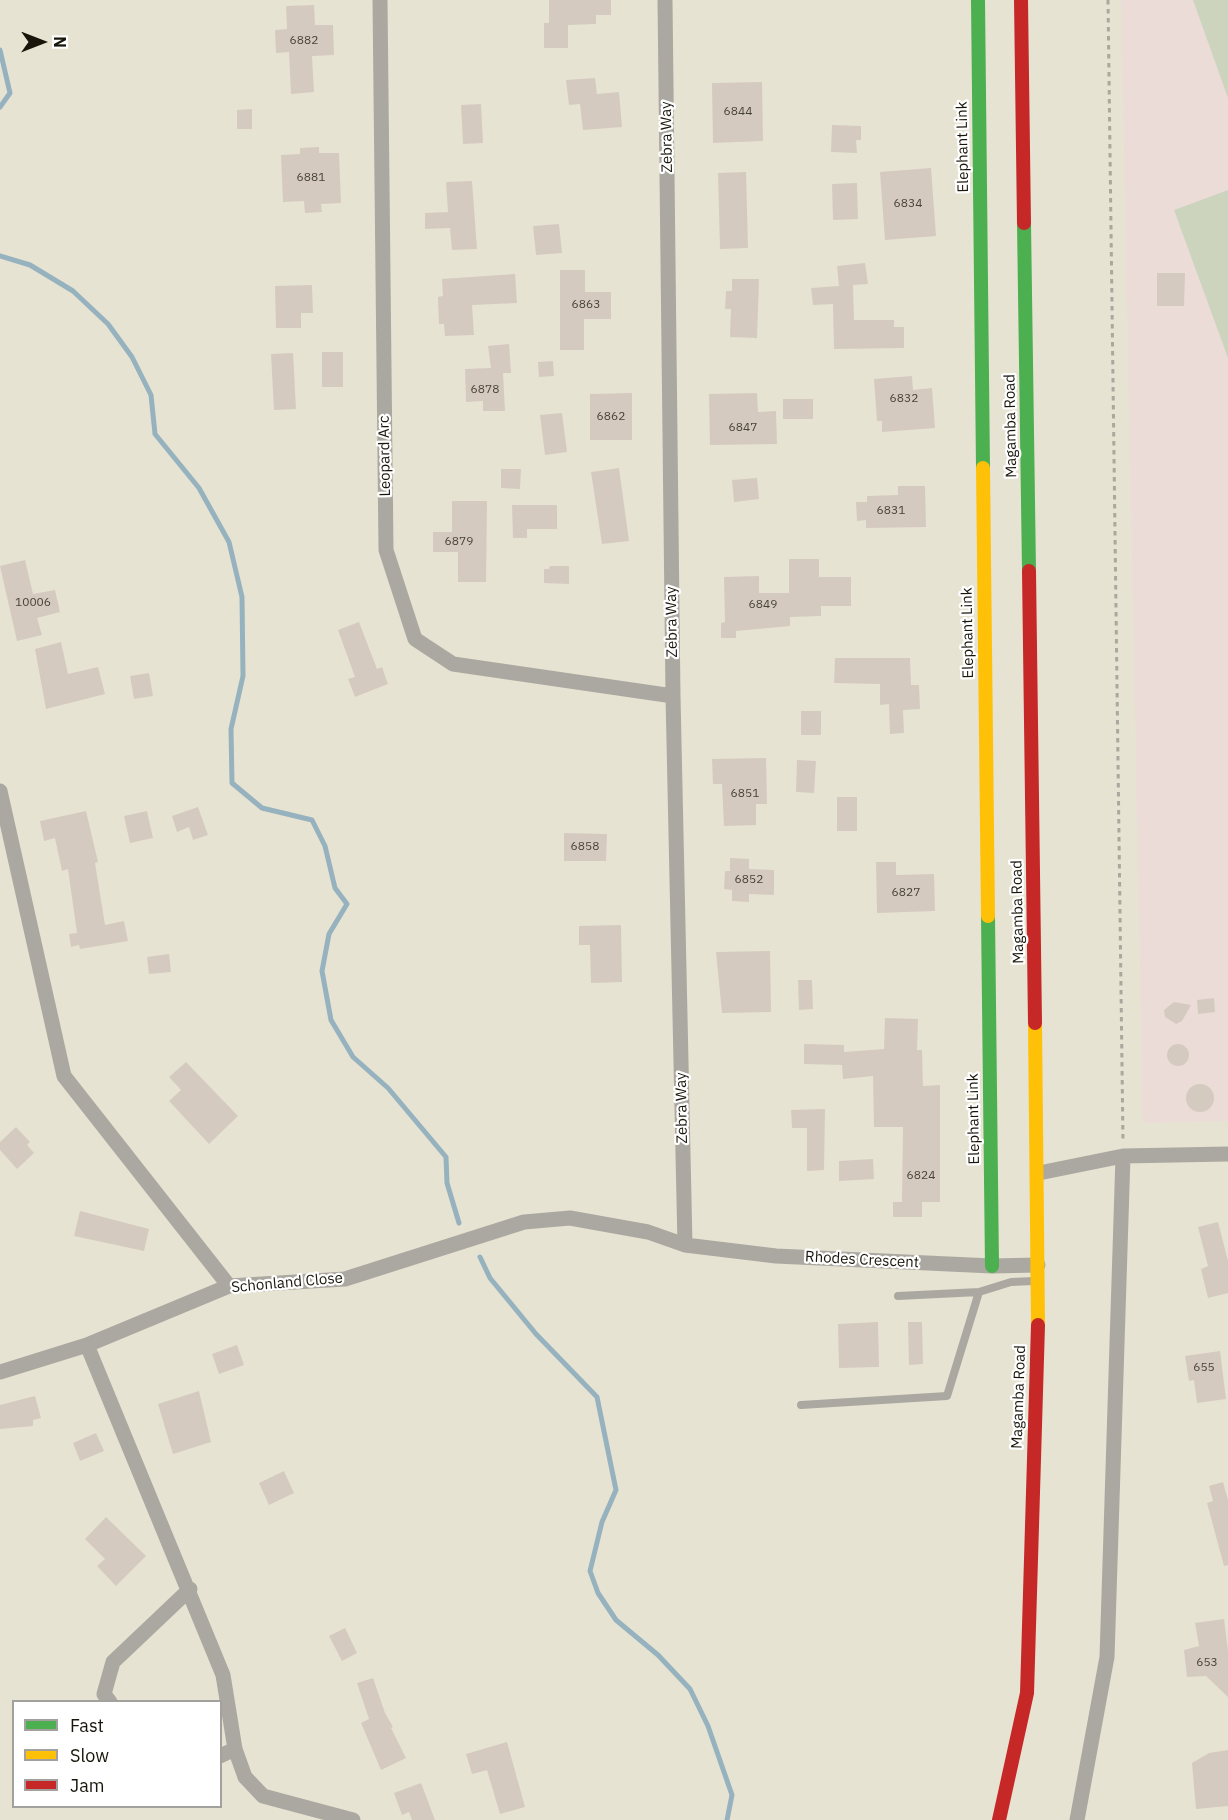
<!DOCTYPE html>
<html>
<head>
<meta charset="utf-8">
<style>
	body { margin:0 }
	#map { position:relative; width:1228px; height:1820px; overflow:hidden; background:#e7e3d2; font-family:"IBM Plex Sans",sans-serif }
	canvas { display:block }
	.legend { position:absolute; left:12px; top:1700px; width:210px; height:108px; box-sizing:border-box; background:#fff; border:2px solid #a3a19d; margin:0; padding:8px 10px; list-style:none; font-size:18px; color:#18150a }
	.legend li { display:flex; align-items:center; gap:12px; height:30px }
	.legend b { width:30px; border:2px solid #a3a19d }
	.north { position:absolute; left:12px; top:12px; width:60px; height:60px; -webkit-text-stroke:4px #fff; paint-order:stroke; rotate:90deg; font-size:16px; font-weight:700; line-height:24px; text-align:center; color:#18150a }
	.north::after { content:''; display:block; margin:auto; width:21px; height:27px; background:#18150a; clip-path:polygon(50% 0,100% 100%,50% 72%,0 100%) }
</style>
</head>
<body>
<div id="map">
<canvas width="1228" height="1820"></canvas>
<ul class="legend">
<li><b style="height:8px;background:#4caf50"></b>Fast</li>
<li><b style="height:8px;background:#ffc107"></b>Slow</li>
<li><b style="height:8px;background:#c62828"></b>Jam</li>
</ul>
<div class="north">N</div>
</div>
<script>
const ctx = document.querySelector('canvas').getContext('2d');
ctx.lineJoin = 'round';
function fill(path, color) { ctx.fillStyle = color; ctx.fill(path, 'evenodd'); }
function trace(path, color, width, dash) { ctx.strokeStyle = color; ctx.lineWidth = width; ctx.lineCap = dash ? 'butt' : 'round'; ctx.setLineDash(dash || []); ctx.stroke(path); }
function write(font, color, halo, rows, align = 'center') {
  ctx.font = font + ' "IBM Plex Sans",sans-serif'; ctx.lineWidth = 4.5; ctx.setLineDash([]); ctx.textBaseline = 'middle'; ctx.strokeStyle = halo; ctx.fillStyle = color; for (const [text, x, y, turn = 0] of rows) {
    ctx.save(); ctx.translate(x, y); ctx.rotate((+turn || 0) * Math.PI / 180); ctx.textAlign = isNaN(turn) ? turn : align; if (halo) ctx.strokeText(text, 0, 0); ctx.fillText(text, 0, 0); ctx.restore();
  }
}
const education = new Path2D(`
	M1121,0H1228V1121L1143,1123Z`);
const green = new Path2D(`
	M1193,0H1228V98Z
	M1228,190V358L1174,210Z`);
const stream = new Path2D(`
	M0,50L10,93L0,107
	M0,256L30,265L73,291L108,324L132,357L151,395L155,434L199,488L229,542L242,597L243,676L231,729L232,783L262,808L312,820L325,846L335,888L347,904L329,934L322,971L331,1020L353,1057L388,1088L446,1157L447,1183L459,1223
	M480,1257L490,1278L536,1334L597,1397L616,1490L602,1522L590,1571L598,1593L616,1620L658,1655L690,1689L708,1726L732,1795L727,1820`);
const building = new Path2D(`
	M549,0H611V15H596V24L568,25V48H544V23H549Z
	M314,5L315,25H333L334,55L312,56L314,92L291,94L289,52L276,53L275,30L287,29L286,6Z
	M595,78L597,94L619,92L622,127L583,130L580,104L569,105L566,80Z
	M762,82L763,141L713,143L712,83Z
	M481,104L483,143L463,144L461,105Z
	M252,109V129H237V110Z
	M832,125L861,126V140H856L857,153L831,152Z
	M319,147V153H339L341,203L321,204L322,212L305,213L304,201L283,202L281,155L300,154V148Z
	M931,168L936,236L885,240L880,172Z
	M746,172L748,248L720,249L718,173Z
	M472,181L477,249L452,250L450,228L425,229V213L448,212L446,182Z
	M857,183L858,219L833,220L832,184Z
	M559,224L562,253L536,255L533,226Z
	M865,263L868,284L853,285L854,320H894V327H904V348L834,349L833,304L813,305L811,288L839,286L837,266Z
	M560,270H585V292H611V319H584V350H560Z
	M1157,273H1185L1184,306H1157Z
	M515,274L517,303L472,305L474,335L445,336L444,324H439L438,297L443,296L442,279Z
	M732,279H759L757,338L730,337L731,309H725L726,291H732Z
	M312,285L313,313H301V328H276L275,286Z
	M509,344L511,373H503L505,411H483V401L466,402L465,369L491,368L488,346Z
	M322,352H343V387H322Z
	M293,353L296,409L274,410L271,354Z
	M553,361L554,376L539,377L538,362Z
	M912,376L913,390L932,388L935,428L882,432V421H877L874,379Z
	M632,393V440H590V394Z
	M757,393L758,412L776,411L777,444L710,445L709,394Z
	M783,399H813V419H783Z
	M562,413L567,452L545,455L540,415Z
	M619,468L629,541L602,544L591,472Z
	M501,469H521L520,489L501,488Z
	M757,478L759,499L734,502L732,480Z
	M898,486H925L926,527L866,528V520L857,521L856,502H867V496L898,495Z
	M452,501H487L486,582H458V552H433V532H452Z
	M512,505H557V529H527V538H513Z
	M789,559H819V577H851V606H821V616L790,617V626L736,631V638H721V623L725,622L724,577L759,576V593H789Z
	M25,560L33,594L55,590L60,612L37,618L42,635L17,641L0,566Z
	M550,566H569V584L544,583V569H549Z
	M359,622L377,669L382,667L388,684L355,697L348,679L355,677L338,630Z
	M61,642L68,674L98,667L105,694L46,709L35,649Z
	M835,658H910L911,685H919L920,709L903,710L904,733L890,734L889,704L880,705V684L834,683Z
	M149,673L153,696L134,699L130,676Z
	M801,711H821V735H801Z
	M766,758L767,804H756V825L724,826L722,784H713L712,759Z
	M797,760L816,761L814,793L796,792Z
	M837,797H857V831H837Z
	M198,807L208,835L193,840L189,827L177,832L172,816Z
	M86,811L98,862L95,863L105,925L124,921L128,941L80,949L79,945L71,947L69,934L77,933L68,869L62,871L55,838L44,841L40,821Z
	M147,811L153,838L130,843L124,816Z
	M564,833L607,834L606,861H564Z
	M730,858L749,859V869L774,870V895L749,894V902L732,901V890L724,889L725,871H730Z
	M876,862H896V875L934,874L935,911L877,913Z
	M621,925L622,982L591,983L590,945H579V926Z
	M770,951L771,1012L722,1013L716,952Z
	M169,954L171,972L149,974L147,957Z
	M798,980H812L813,1009L799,1010Z
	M1214,998L1215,1012L1198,1014L1197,1000Z
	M1174,1002L1191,1005L1182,1021L1176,1024L1165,1017L1164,1010Z
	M885,1018L918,1019L917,1050H922L923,1086L940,1085V1202H922V1217H893V1202H902L903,1127H874L873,1076L843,1079L842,1065L804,1064V1044L844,1045V1052L884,1049Z
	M1167 1055a11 11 0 1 1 22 0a11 11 0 1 1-22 0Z
	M186,1062L238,1116L209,1144L169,1101L181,1090L169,1077Z
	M1186 1098a14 14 0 1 1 28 0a14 14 0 1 1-28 0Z
	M825,1109L824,1170L807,1171V1128H792L791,1110Z
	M16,1127L30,1142L27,1145L34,1153L17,1169L0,1150V1142Z
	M873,1159L874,1179L839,1181V1161Z
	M80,1211L149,1229L144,1251L74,1236Z
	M1218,1222L1228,1261V1293L1208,1298L1201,1269L1208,1266L1198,1227Z
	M878,1322L879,1367L839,1368L838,1324Z
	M908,1322H922L923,1364L909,1365Z
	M237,1345L244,1365L219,1374L212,1354Z
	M1220,1351L1226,1399L1197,1403L1194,1380L1189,1381L1185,1356Z
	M199,1391L211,1442L173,1454L158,1404Z
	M35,1396L41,1418L33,1420V1426L0,1429V1405Z
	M96,1433L104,1451L80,1461L73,1443Z
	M284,1471L294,1493L269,1505L259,1483Z
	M1223,1482L1228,1500V1565L1224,1566L1207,1503L1213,1501L1209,1486Z
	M106,1517L146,1556L116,1586L97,1566L105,1559L85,1539Z
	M1224,1619L1228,1651V1697L1206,1676L1187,1677L1184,1650L1199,1646L1195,1623Z
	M345,1628L357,1653L342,1661L329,1636Z
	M373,1678L385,1713L393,1727L391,1728L406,1758L381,1770L361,1723L369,1719L357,1683Z
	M507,1742L525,1807L500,1814L487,1770L472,1774L466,1754Z
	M1228,1750V1806L1196,1809L1192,1763L1209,1753Z
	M421,1783L435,1820H412L409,1812L402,1815L394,1793Z`);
const path = new Path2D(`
	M1108,0L1123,1141`);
const lane = new Path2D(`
	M898,1296L979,1292
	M801,1405L947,1396L979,1292L1011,1282L1034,1281`);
const street = new Path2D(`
	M380,0L386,550L415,639L453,664L673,696
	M665,0L673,696L685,1245
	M0,791L64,1076L229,1286
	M1039,1173L1123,1156L1228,1154
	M87,1345L223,1675L235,1749L220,1756
	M0,1372L87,1345L229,1286L345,1279L524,1222L570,1218L648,1232L685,1245L776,1256L992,1266L1038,1265
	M110,1702L104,1694L113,1662L190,1589
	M235,1749L245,1777L263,1796L353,1820
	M1077,1820L1107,1657L1123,1156`);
const fast = new Path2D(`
	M978,0L983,468
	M1024,223L1029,571
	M988,916L992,1266`);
const slow = new Path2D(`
	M983,468L988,916
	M1035,1023L1038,1325`);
const jam = new Path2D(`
	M1021,0L1024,223
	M1029,571L1035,1023
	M999,1820L1027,1693L1038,1325`);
const numberNames = [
	["6882",304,41],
	["6844",738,112],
	["6881",311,178],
	["6834",908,204],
	["6863",586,305],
	["6878",485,390],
	["6832",904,399],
	["6862",611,417],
	["6847",743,428],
	["6831",891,511],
	["6879",459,542],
	["10006",33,603],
	["6849",763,605],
	["6851",745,794],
	["6858",585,847],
	["6852",749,880],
	["6827",906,893],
	["6824",921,1176],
	["655",1204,1368],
	["653",1207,1663]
];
const streetNames = [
	["Zebra Way",667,137,-91],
	["Elephant Link",963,147,-91],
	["Magamba Road",1011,426,-91],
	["Leopard Arc",385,456,-91],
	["Zebra Way",672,622,-91],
	["Elephant Link",968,633,-91],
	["Magamba Road",1018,912,-91],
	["Zebra Way",682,1108,-91],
	["Elephant Link",974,1119,-91],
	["Rhodes Crescent",862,1260,3],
	["Schonland Close",287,1283,-5],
	["Magamba Road",1019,1397,-88]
];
fill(education, '#ecdcd8');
fill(green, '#cdd4be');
trace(stream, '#96b2be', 5);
fill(building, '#d5cabf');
trace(path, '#aba79f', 3, [4.5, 4.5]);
trace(lane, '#aba8a1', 8);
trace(street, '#aba8a1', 15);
trace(fast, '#4caf50', 14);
trace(slow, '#ffc107', 14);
trace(jam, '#c62828', 14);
write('12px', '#484338', null, numberNames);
write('15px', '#18150a', '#fff', streetNames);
</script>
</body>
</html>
